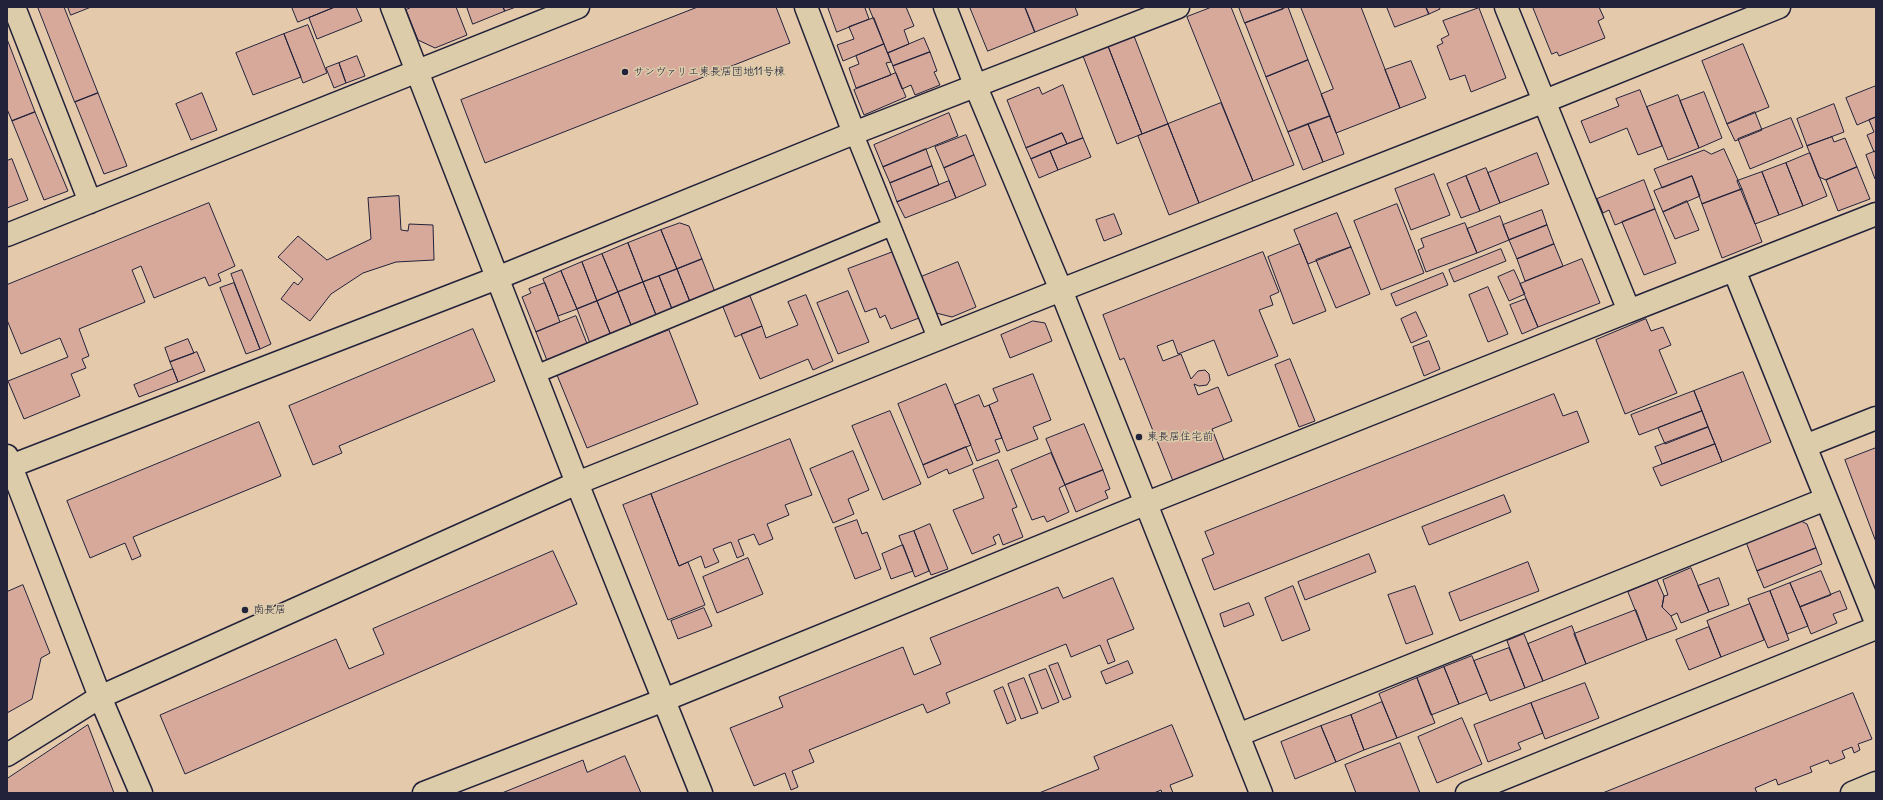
<!DOCTYPE html>
<html>
<head>
<meta charset="utf-8">
<style>
	body { margin:0 }
	#map { position:relative; width:1883px; height:800px; overflow:hidden; background:#e5c9ab; font-family:Delius,sans-serif }
	canvas { display:block }
	.frame { position:absolute; inset:0; border:8px solid #22223b; pointer-events:none }
</style>
</head>
<body>
<div id="map">
<canvas width="1883" height="800"></canvas>
<div class="frame"></div>
</div>
<script>
const ctx = document.querySelector('canvas').getContext('2d');
ctx.lineJoin = 'round';
function fill(path, color) { ctx.fillStyle = color; ctx.fill(path, 'evenodd'); }
function trace(path, color, width, dash) { ctx.strokeStyle = color; ctx.lineWidth = width; ctx.lineCap = dash ? 'butt' : 'round'; ctx.setLineDash(dash || []); ctx.stroke(path); }
function write(font, color, halo, rows, align = 'center') {
  ctx.font = font + ' Delius,"Klee One",sans-serif'; ctx.lineWidth = 3; ctx.setLineDash([]); ctx.textBaseline = 'middle'; ctx.strokeStyle = halo; ctx.fillStyle = color; for (const [text, x, y, turn = 0] of rows) {
    ctx.save(); ctx.translate(x, y); ctx.rotate((+turn || 0) * Math.PI / 180); ctx.textAlign = isNaN(turn) ? turn : align; if (halo) ctx.strokeText(text, 0, 0); ctx.fillText(text, 0, 0); ctx.restore();
  }
}
const building = new Path2D(`
	M38,7H64L98,93L75,102Z
	M68,7H91L71,15Z
	M292,7H335L298,22Z
	M335,7H356L362,21L317,39L309,18Z
	M412,7H456L467,35L435,48L418,40L406,10Z
	M467,7H503L505,11L473,24Z
	M503,7H516L505,11Z
	M698,7H776L790,43L485,163L461,100Z
	M828,7H867L865,8L869,19L837,32Z
	M869,7H906L914,26L904,30L909,44L888,53Z
	M970,7H1025L1035,32L988,51Z
	M1025,7H1075L1078,15L1035,32Z
	M1212,7H1231L1294,165L1253,181L1187,17Z
	M1239,7H1282L1283,9L1245,23Z
	M1288,7L1308,60L1266,77L1245,23Z
	M1301,7H1361L1400,108L1336,133L1321,94L1333,89Z
	M1387,7H1426L1429,14L1395,27Z
	M1426,7H1439L1440,9L1429,14Z
	M1533,7H1599L1604,18L1598,21L1605,38L1559,56L1557,52L1552,54Z
	M1479,8L1506,78L1471,92L1465,75L1450,80L1437,46L1443,43L1441,39L1449,35L1443,21Z
	M874,18L884,44L843,61L837,45L854,39L849,27Z
	M308,25L327,73L303,83L284,34Z
	M284,34L301,77L253,95L236,53Z
	M1134,36L1168,124L1142,134L1108,46Z
	M924,38L930,52L893,66L888,53Z
	M7,39L35,112L12,121L7,109Z
	M884,44L891,62L886,63L891,75L856,88L849,68L859,64L856,56Z
	M1743,44L1769,107L1727,124L1702,61Z
	M1108,46L1142,134L1117,144L1083,56Z
	M930,52L937,71L934,72L940,85L915,95L911,85L902,89L893,66Z
	M357,56L365,76L346,83L339,63Z
	M1308,60L1330,116L1288,132L1266,77Z
	M1411,61L1426,98L1400,108L1385,70Z
	M339,63L346,83L334,88L326,68Z
	M896,73L906,97L864,115L854,90Z
	M1063,85L1083,138L1067,144L1062,133L1026,148L1007,100L1039,87L1042,94Z
	M1876,86V117L1857,125L1846,98Z
	M1640,90L1662,146L1638,155L1627,128L1590,143L1581,121L1619,106L1616,99Z
	M1704,92L1722,138L1699,148L1680,101Z
	M98,93L127,166L104,174L75,102Z
	M202,93L217,130L191,140L176,104Z
	M1678,95L1699,148L1668,160L1647,107Z
	M1221,103L1253,181L1199,203L1168,124Z
	M1834,104L1844,132L1807,146L1797,119Z
	M35,112L68,191L44,200L12,121Z
	M1755,112L1762,130L1735,141L1727,124Z
	M949,113L958,136L883,167L874,145Z
	M1330,116L1344,154L1323,162L1308,124Z
	M1876,117V151L1874,152L1867,135L1874,132L1869,120Z
	M1791,118L1803,147L1750,169L1738,139Z
	M1168,124L1199,203L1169,215L1138,136Z
	M1308,124L1323,162L1303,170L1288,132Z
	M1062,133L1067,144L1031,159L1026,148Z
	M966,135L974,155L944,168L935,147Z
	M1832,137L1834,142L1845,138L1857,167L1826,180L1819,177L1807,146Z
	M1083,138L1091,157L1058,170L1050,151Z
	M926,149L932,166L890,183L883,167Z
	M1724,149L1742,189L1702,204L1692,176L1662,188L1654,169L1704,150L1711,154Z
	M1050,151L1058,170L1039,178L1031,159Z
	M1876,151V178L1875,179L1866,155Z
	M1537,153L1549,184L1500,203L1488,173Z
	M1810,153L1827,196L1803,206L1786,163Z
	M974,155L986,185L956,198L944,168Z
	M12,159L28,200L7,208V161Z
	M1786,163L1803,206L1779,215L1762,172Z
	M932,166L939,185L897,202L890,183Z
	M1857,167L1870,199L1838,211L1826,180Z
	M1486,168L1500,203L1480,211L1466,176Z
	M1762,172L1779,215L1755,224L1737,181Z
	M1434,174L1450,215L1411,230L1395,189Z
	M1466,176L1480,211L1461,218L1447,184Z
	M1692,176L1700,196L1663,212L1654,191Z
	M1644,180L1655,209L1615,225L1609,210L1603,213L1597,199Z
	M949,181L956,198L905,218L897,202Z
	M1742,189L1762,242L1722,258L1702,204Z
	M399,196L401,230L408,231L409,224L433,225L434,260L396,262L363,273L331,294L310,321L281,299L294,282L298,285L303,279L278,257L298,236L327,260L371,239L368,198Z
	M1687,201L1699,230L1675,239L1663,212Z
	M209,203L235,266L218,274L221,281L209,286L205,277L154,298L141,266L132,270L145,302L79,329L89,356L82,359L86,368L71,374L80,396L24,419L8,381L68,357L60,338L21,354L7,320V285Z
	M1397,204L1424,273L1381,290L1354,221Z
	M1655,209L1676,263L1644,275L1622,222Z
	M1542,210L1547,225L1509,240L1503,225Z
	M1337,213L1351,247L1308,264L1294,230Z
	M1114,214L1122,234L1104,241L1096,220Z
	M1500,216L1509,240L1477,253L1467,229Z
	M680,223L689,226L702,259L677,269L661,230Z
	M1465,223L1477,253L1426,272L1418,250L1424,247L1421,239Z
	M1547,225L1554,244L1517,259L1509,240Z
	M661,230L677,269L643,282L628,243Z
	M628,243L643,282L618,292L602,254Z
	M1300,244L1326,311L1293,324L1268,257Z
	M1554,244L1563,266L1525,281L1517,259Z
	M1351,247L1370,294L1336,308L1316,260Z
	M1501,249L1506,261L1454,282L1449,270Z
	M893,252L919,318L891,329L885,315L880,318L876,308L865,312L848,269Z
	M1263,252L1279,292L1270,296L1273,305L1259,310L1278,356L1228,376L1214,340L1178,354L1173,340L1157,346L1163,361L1181,354L1191,379L1198,371L1205,370L1209,374L1210,380L1207,385L1199,386L1194,384L1198,395L1218,387L1232,421L1212,429L1224,460L1173,481L1124,358L1120,360L1103,315Z
	M602,254L618,292L597,301L582,262Z
	M702,259L717,297L692,307L677,269Z
	M1582,259L1600,303L1538,327L1520,284Z
	M582,262L597,301L577,309L561,271Z
	M958,262L976,307L952,317L936,313L921,277Z
	M677,269L692,307L674,314L659,276Z
	M242,270L271,344L260,349L231,274Z
	M1514,270L1525,294L1509,301L1498,277Z
	M561,271L577,309L558,316L543,279Z
	M1443,273L1448,285L1396,306L1391,294Z
	M659,276L674,314L658,320L643,282Z
	M643,282L658,320L633,330L618,292Z
	M234,283L260,349L246,354L220,288Z
	M545,283L560,322L536,332L522,297L531,293L529,289Z
	M1488,287L1508,334L1488,342L1469,295Z
	M848,291L869,342L838,354L817,303Z
	M618,292L633,330L612,338L597,301Z
	M806,295L833,361L813,370L808,359L760,379L741,334L762,326L766,338L798,325L788,302Z
	M750,296L762,326L735,337L723,307Z
	M1526,299L1538,327L1522,334L1510,305Z
	M597,301L612,338L591,346L577,309Z
	M1416,312L1427,336L1411,343L1401,319Z
	M576,316L588,346L548,363L536,332Z
	M1646,319L1651,331L1663,327L1671,345L1659,350L1677,393L1625,414L1596,340Z
	M1033,321L1045,323L1052,341L1010,358L1001,335Z
	M473,329L495,381L339,446L342,453L313,465L289,406Z
	M669,330L698,404L587,448L557,375Z
	M188,339L194,353L170,362L165,348Z
	M1429,341L1440,369L1424,376L1413,347Z
	M197,352L205,371L178,382L170,362Z
	M1290,359L1315,421L1299,427L1275,365Z
	M173,369L178,382L139,397L134,385Z
	M1743,372L1771,442L1722,462L1694,391Z
	M1033,374L1051,420L1033,427L1038,439L1007,451L989,405L998,401L993,389Z
	M946,384L971,445L923,465L898,404Z
	M1694,391L1702,411L1639,435L1631,415Z
	M1554,394L1563,416L1577,411L1589,442L1214,590L1202,559L1214,554L1205,532Z
	M979,395L984,407L989,405L1002,438L995,440L1000,452L977,461L955,405Z
	M890,411L921,484L883,500L852,426Z
	M1702,411L1708,427L1665,444L1658,428Z
	M259,422L281,476L133,537L141,556L132,560L125,543L90,558L67,501Z
	M1084,424L1103,470L1065,485L1046,439Z
	M1708,427L1715,444L1662,464L1655,447Z
	M790,439L812,495L785,505L789,515L767,524L773,539L759,545L754,534L738,540L744,555L737,558L731,542L713,549L719,562L705,568L701,556L679,566L651,494Z
	M1715,444L1722,462L1661,486L1653,468Z
	M966,447L973,464L949,474L947,469L928,478L923,465Z
	M1876,448V542L1845,460Z
	M853,451L869,490L848,499L854,514L833,523L810,469Z
	M1051,453L1065,485L1059,488L1069,512L1047,522L1044,516L1032,520L1011,470Z
	M998,460L1017,507L1012,509L1023,537L1003,545L999,534L993,537L996,544L972,554L953,510L984,498L973,470Z
	M1103,470L1110,489L1105,491L1108,498L1076,512L1065,485Z
	M651,494L679,566L688,562L705,605L668,620L623,505Z
	M1504,495L1511,512L1429,545L1422,527Z
	M857,520L862,534L867,532L881,569L855,579L835,528Z
	M1799,520L1807,524L1816,548L1757,571L1746,542Z
	M930,524L948,569L931,575L914,531Z
	M914,531L929,571L915,577L899,536Z
	M903,545L913,571L891,579L882,554Z
	M1816,548L1822,564L1764,588L1757,571Z
	M553,551L577,604L185,774L160,715L336,639L349,669L384,654L373,629Z
	M1369,554L1376,572L1305,600L1298,582Z
	M748,558L763,594L717,613L703,577Z
	M1528,562L1539,591L1460,621L1449,593Z
	M1691,568L1709,612L1681,623L1677,613L1671,616L1662,607L1664,596L1668,595L1663,580Z
	M1821,571L1831,595L1800,607L1790,583Z
	M1113,578L1134,629L1107,640L1115,661L1108,664L1100,645L1071,657L1066,644L946,693L950,703L927,713L923,704L809,750L814,762L792,771L798,787L791,790L785,773L754,786L730,728L783,707L779,697L903,647L914,675L941,664L930,638L1058,587L1063,598Z
	M1719,578L1729,605L1709,612L1698,586Z
	M1657,580L1664,596L1662,607L1671,616L1677,629L1647,640L1628,592Z
	M1790,583L1808,626L1787,634L1770,591Z
	M23,585L50,653L41,658L32,699L7,713V592Z
	M1293,586L1310,630L1282,641L1265,598Z
	M1415,586L1433,634L1406,644L1388,595Z
	M1770,591L1789,640L1768,648L1748,599Z
	M1840,591L1847,609L1833,614L1837,623L1811,634L1800,607Z
	M1249,603L1254,615L1224,627L1220,614Z
	M1750,604L1764,640L1721,657L1707,621Z
	M704,608L712,626L678,639L671,621Z
	M1636,610L1647,640L1586,664L1574,634Z
	M1572,626L1586,664L1543,681L1528,644Z
	M1709,627L1721,657L1689,670L1676,640Z
	M1524,634L1543,681L1525,688L1507,641Z
	M1509,648L1525,688L1490,701L1474,661Z
	M1472,656L1487,693L1459,704L1444,667Z
	M1128,661L1133,673L1106,684L1101,672Z
	M1058,663L1071,697L1063,700L1049,666Z
	M1444,667L1459,704L1431,715L1417,678Z
	M1046,669L1059,702L1042,709L1029,675Z
	M1024,678L1038,713L1021,719L1008,684Z
	M1417,678L1435,723L1397,738L1379,694Z
	M1585,683L1599,718L1545,739L1531,703Z
	M1003,687L1016,720L1007,724L994,691Z
	M1853,693L1872,739L1858,744L1860,750L1854,753L1852,747L1842,751L1845,758L1830,764L1828,760L1810,767L1812,772L1778,785L1776,779L1755,788L1757,793H1603Z
	M1382,702L1397,738L1364,750L1351,715Z
	M1531,703L1543,733L1518,743L1521,749L1488,762L1474,725Z
	M1351,715L1364,750L1336,762L1321,726Z
	M1462,718L1482,764L1437,783L1418,737Z
	M88,725L114,793H7V779Z
	M1172,725L1193,776L1170,785L1173,793H1162L1161,790L1154,793H1039L1099,769L1094,757Z
	M1321,726L1336,762L1295,779L1281,742Z
	M1400,743L1420,793H1356L1345,765Z
	M625,756L641,793H502L583,760L587,772Z`);
const lane = new Path2D(`
	M854,133L937,339
	M534,375L891,227`);
const street = new Path2D(`
	M14,7L90,202
	M392,7L577,483L701,793
	M806,7L854,133
	M1506,7L1629,311L1876,214
	M7,235L578,7
	M1734,270L1876,622
	M1805,446L1876,418
	M11,466L497,278L854,133L1178,7
	M1238,735L1826,499
	M424,793L664,700L1147,503L1629,311
	M1467,793L1876,628
	M1852,793L1876,783`);
const secondary = new Path2D(`
	M945,7L976,87L1061,290L1261,793
	M7,456L100,697L141,793
	M7,755L100,697L577,483L1061,290L1545,101L1779,7`);
const markers = [
	[625,72,4,"#22223b"],
	[1139,437,4,"#22223b"],
	[245,610,4,"#22223b"]
];
const poiNames = [
	["サンヴァリエ東長居団地11号棟",633,72],
	["東長居住宅前",1147,437],
	["南長居",253,610]
];
fill(building, '#d7a99a');
trace(building, '#22223b', 1);
trace(lane, '#22223b', 20);
trace(street, '#22223b', 25);
trace(secondary, '#22223b', 25);
trace(lane, '#dca', 17);
trace(street, '#dca', 22);
trace(secondary, '#dca', 22);
for (const [x, y, r, color] of markers) { const dot = new Path2D(); dot.arc(x, y, r, 0, 2 * Math.PI); ctx.fillStyle = color; ctx.fill(dot); trace(dot, '#dca', 1.5); }
write('11px', '#22223b', '#dca', poiNames, 'left');
</script>
</body>
</html>
